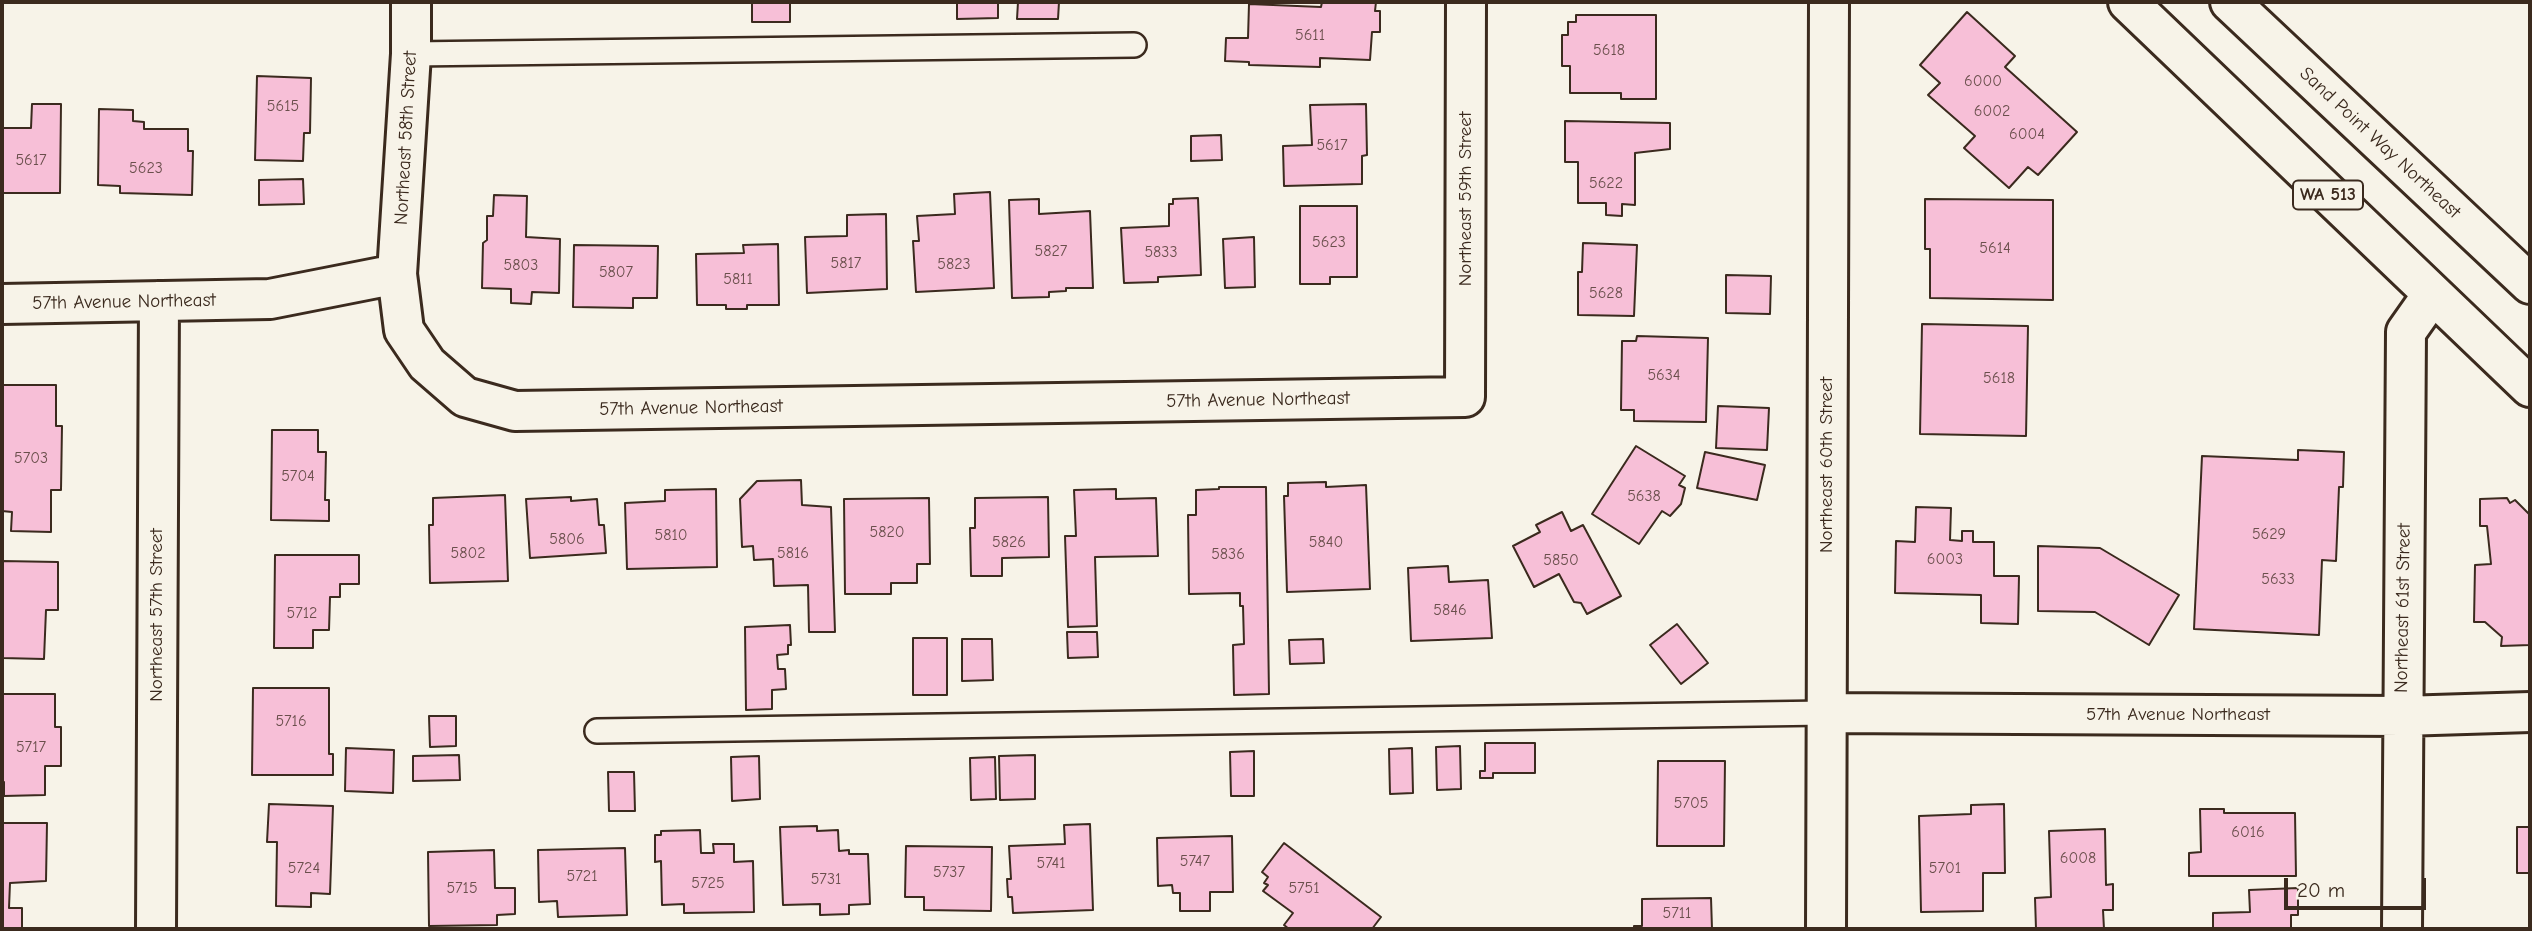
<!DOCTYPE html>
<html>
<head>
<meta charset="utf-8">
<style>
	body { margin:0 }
	#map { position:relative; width:2532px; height:931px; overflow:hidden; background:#f7f3e8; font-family:"Comic Neue",sans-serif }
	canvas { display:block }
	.frame { position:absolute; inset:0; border:4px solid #3b2a1e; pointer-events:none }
	.scale { position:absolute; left:2284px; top:878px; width:142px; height:32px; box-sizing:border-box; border:4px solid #3b2a1e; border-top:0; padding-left:9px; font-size:21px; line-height:24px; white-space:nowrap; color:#3b2a1e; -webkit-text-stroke:5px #f7f3e8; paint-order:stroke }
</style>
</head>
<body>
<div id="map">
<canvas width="2532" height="931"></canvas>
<div class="frame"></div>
<div class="scale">20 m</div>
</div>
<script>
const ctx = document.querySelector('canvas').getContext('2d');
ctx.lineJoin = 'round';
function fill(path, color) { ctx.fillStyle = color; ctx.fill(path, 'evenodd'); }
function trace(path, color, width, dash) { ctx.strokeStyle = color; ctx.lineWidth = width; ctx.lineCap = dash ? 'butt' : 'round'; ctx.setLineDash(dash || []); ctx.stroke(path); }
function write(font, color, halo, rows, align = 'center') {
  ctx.font = font + ' "Comic Neue",sans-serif'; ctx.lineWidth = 6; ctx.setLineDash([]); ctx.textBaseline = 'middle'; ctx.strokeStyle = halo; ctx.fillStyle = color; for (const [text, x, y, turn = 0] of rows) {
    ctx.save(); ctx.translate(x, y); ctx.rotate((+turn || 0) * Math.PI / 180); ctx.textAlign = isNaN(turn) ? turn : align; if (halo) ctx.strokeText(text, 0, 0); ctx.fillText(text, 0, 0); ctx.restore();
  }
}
const building = new Path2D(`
	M2,2H85L2,3Z
	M752,2H790V22H752Z
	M957,2H998V18L957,19Z
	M1018,2H1059L1058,19H1017Z
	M1322,2H1376L1375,11H1380V32H1372L1370,60L1320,58V67L1249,65V62L1225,61L1226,38H1248L1249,4L1321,7Z
	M1967,12L2015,56L2005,67L2077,132L2038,175L2028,167L2009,188L1964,148L1975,136L1928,95L1940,83L1920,65Z
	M1576,15H1656V99H1621V93H1570V66H1562V35H1568V22H1576Z
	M257,76L311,78L310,133H304L303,161L255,160Z
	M32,104H61L60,193H2V128H31Z
	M1366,104L1367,155L1362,156V184L1284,186L1283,146L1312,145L1310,105Z
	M99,109L133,110V121L144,122V129H188V151H193L192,195L120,193V186L98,185Z
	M1565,121L1670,123V149L1635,153V205L1622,204V216L1606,215V203H1578V162H1565Z
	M1221,135L1222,160L1191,161V136Z
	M303,179L304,204L259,205V180Z
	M990,192L994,288L916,292L913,241H919L917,216L955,214L954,194Z
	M494,195L527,196L526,237L560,239L559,293L532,292L531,304L511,303V289L482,288L483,243L487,240V216H493Z
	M1198,198L1201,275L1158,277V282L1124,283L1121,228L1169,226V204H1173V199Z
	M1039,199V214L1090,211L1093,288H1066V291L1049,292V297L1012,298L1009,200Z
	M1925,199L2053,200V300L1930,298V249H1925Z
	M1300,206H1357V277H1330V284H1300Z
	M886,214L887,289L807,293L805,237L847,236V215Z
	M1254,237L1255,287L1225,288L1223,239Z
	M1583,243L1637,245L1634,316L1578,315V272H1582Z
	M778,244L779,305H747V309H726V305H697L696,254L744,253L743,245Z
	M574,245L658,246L657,298H633V308L573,307Z
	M1726,275L1771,276L1770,314L1726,313Z
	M1922,324L2028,326L2026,436L1920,434Z
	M1637,336L1708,338L1706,422L1634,421V410H1621L1622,341H1636Z
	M2,385H56V426H62L61,490H51V532L11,531L12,512L2,511Z
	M1718,406L1769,408L1767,450L1716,448Z
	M272,430H318V452H326L325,500H329V521L271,520Z
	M1636,446L1685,476L1679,485L1685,488L1681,504L1670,516L1662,511L1639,544L1592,514Z
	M2298,450L2344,452L2343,487H2339L2336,561L2322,560L2319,635L2194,629L2202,456L2298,460Z
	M1705,452L1765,465L1757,500L1697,488Z
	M801,480L802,505L831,507L835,632H809L808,585L774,586L773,559L754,560L753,546L742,547L740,499L757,481Z
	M1326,482V487L1366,485L1370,589L1287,592L1284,496H1288V483Z
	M1219,487H1266L1269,694L1234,695L1233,645L1244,644L1243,606H1240V593L1189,594L1188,515H1196V490L1219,489Z
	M716,489L717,567L627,569L625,503L665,501V490Z
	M1116,489V499L1156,498L1158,556L1095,557L1097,626L1068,627L1065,536H1076L1074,490Z
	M505,495L508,581L430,583L429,525H433V498Z
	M571,497V501L597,499L599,525H604L606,553L530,558L526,499Z
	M1048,497L1049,557L1002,558V576H971L970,528H975V498Z
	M929,498L930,564H917V583H891V594H845L844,499Z
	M2507,498L2510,503L2515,500L2530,515V645L2501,646L2502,637L2485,622H2474L2475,565L2491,564L2487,526H2480V499Z
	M1916,507L1951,508L1950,540L1962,541V531H1973V542H1994V576H2019L2018,624L1981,623V595L1895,593L1896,541L1915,542Z
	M1562,512L1571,531L1583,525L1621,596L1587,614L1581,603L1574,602L1559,574L1534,587L1513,546L1540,532L1536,525Z
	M2038,546L2100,548L2179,595L2149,645L2095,612L2038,611Z
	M275,555H359V584H340V597H330L329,630H313V648H274Z
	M2,561L58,562V610H46L44,659L2,658Z
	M1448,566L1449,582L1488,580L1492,638L1411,641L1408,568Z
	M1677,624L1708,663L1681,684L1650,645Z
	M790,625L791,645H788V654L777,655L778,669H785L786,689L772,690V709L746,710L745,627Z
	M1067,632H1097L1098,657L1068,658Z
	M913,638H947V695H913Z
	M962,639H992L993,680L962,681Z
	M1323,639L1324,663L1290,664L1289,640Z
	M253,688H329V754H333V775H252Z
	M2,694H55V727H61V766H45V795L4,796V782H2Z
	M429,716H456V746L430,747Z
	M1485,743H1535V773H1493V778H1480V771H1485Z
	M1460,746L1461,789L1437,790L1436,747Z
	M346,748L394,750L393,793L345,791Z
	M1412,748L1413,793L1390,794L1389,749Z
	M1254,751V796H1231L1230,752Z
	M459,755L460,780L413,781V756Z
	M1035,755V799L1000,800L999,756Z
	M759,756L760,799L732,801L731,757Z
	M995,757L996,799L971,800L970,758Z
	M1658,761H1725L1724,846H1657Z
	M608,772H634L635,811H609Z
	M269,804L333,806L330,894L311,893V907L276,906L277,842H267Z
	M2004,804L2005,873H1983V911L1921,912L1919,816L1971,814V805Z
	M2200,809H2224V813H2295L2296,876H2189V853L2201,852Z
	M2,823H47L46,881L10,883L9,908H22V929H2Z
	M1090,824L1093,910L1013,913L1012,897H1008L1007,879H1011L1009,846L1065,844L1064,825Z
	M817,826V831L838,830L839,851L849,850V854H868L870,904L849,905V914L820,915V904L783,905L780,827Z
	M2517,827H2530V873H2517Z
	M2105,829L2106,885L2113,884V910H2103L2104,929H2036L2035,898L2051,897L2049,831Z
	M700,830L701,853H714L713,844H734V862L753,861L754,912L684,913V904L662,905L661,861L655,862V835H661V831Z
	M1232,836L1233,892H1210V911H1180V893H1173L1172,885L1158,886L1157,838Z
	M1284,843L1381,917L1372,929H1289L1284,925L1293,913L1263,891L1268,885L1264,883L1268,877L1262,872Z
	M906,846L992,847L991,911L924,910V897H905Z
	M625,848L627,915L558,917L557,901L539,902L538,850Z
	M494,850L495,888H515V914L497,915V925L429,926L428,852Z
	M2298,888V915H2291V929H2213V913L2250,912L2249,890Z
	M1711,898L1712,929H1634V926H1642V899Z`);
const service = new Path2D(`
	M411,54L1134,45
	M597,731L1826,713`);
const minor = new Path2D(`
	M411,2V54L397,274L404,330L427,364L465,397L515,411L1465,397L1466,2
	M2,304L270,299L397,274
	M1826,713L2402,716L2530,712
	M156,929L159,301
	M1826,929L1829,2
	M2402,929L2406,332L2432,295`);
const primary = new Path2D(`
	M2128,2L2530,387
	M2230,2L2530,284`);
const numberNames = [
	["5611",1310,35],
	["5618",1609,50],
	["6000",1983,81],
	["5615",283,106],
	["6002",1992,111],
	["6004",2027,134],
	["5617",1332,145],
	["5617",31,160],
	["5623",146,168],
	["5622",1606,183],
	["5623",1329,242],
	["5614",1995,248],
	["5827",1051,251],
	["5833",1161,252],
	["5817",846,263],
	["5823",954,264],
	["5803",521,265],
	["5807",616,272],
	["5811",738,279],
	["5628",1606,293],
	["5634",1664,375],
	["5618",1999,378],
	["5703",31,458],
	["5704",298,476],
	["5638",1644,496],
	["5820",887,532],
	["5629",2269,534],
	["5810",671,535],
	["5806",567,539],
	["5826",1009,542],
	["5840",1326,542],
	["5802",468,553],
	["5816",793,553],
	["5836",1228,554],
	["6003",1945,559],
	["5850",1561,560],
	["5633",2278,579],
	["5846",1450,610],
	["5712",302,613],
	["5716",291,721],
	["5717",31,747],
	["5705",1691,803],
	["6016",2248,832],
	["6008",2078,858],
	["5747",1195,861],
	["5741",1051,863],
	["5724",304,868],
	["5701",1945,868],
	["5737",949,872],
	["5721",582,876],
	["5731",826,879],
	["5725",708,883],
	["5715",462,888],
	["5751",1304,888],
	["5711",1677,913]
];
const shields = [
	[2328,195,70]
];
const shieldNames = [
	["WA 513",2328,195]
];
const streetNames = [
	["Northeast 58th Street",406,138,-87],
	["Sand Point Way Northeast",2380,143,43],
	["Northeast 59th Street",1466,199,-90],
	["57th Avenue Northeast",124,302,-1],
	["57th Avenue Northeast",1258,400,-1],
	["57th Avenue Northeast",691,408,-1],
	["Northeast 60th Street",1827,465,-90],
	["Northeast 61st Street",2403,608,-89],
	["Northeast 57th Street",157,615,-90],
	["57th Avenue Northeast",2178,715]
];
fill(building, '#f7bfd7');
trace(building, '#3b2a1e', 2);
trace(service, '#3b2a1e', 28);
trace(minor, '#3b2a1e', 44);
trace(primary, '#3b2a1e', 44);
trace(service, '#f7f3e8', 23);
trace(minor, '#f7f3e8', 38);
trace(primary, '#f7f3e8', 38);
write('16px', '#6a4f4c', null, numberNames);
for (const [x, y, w] of shields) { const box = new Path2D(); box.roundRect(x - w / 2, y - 14.5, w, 29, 5); ctx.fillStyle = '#f7f3e8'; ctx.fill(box); trace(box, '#3b2a1e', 2); }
write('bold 18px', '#3b2a1e', null, shieldNames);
write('19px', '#3b2a1e', '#f7f3e8', streetNames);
</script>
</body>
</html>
